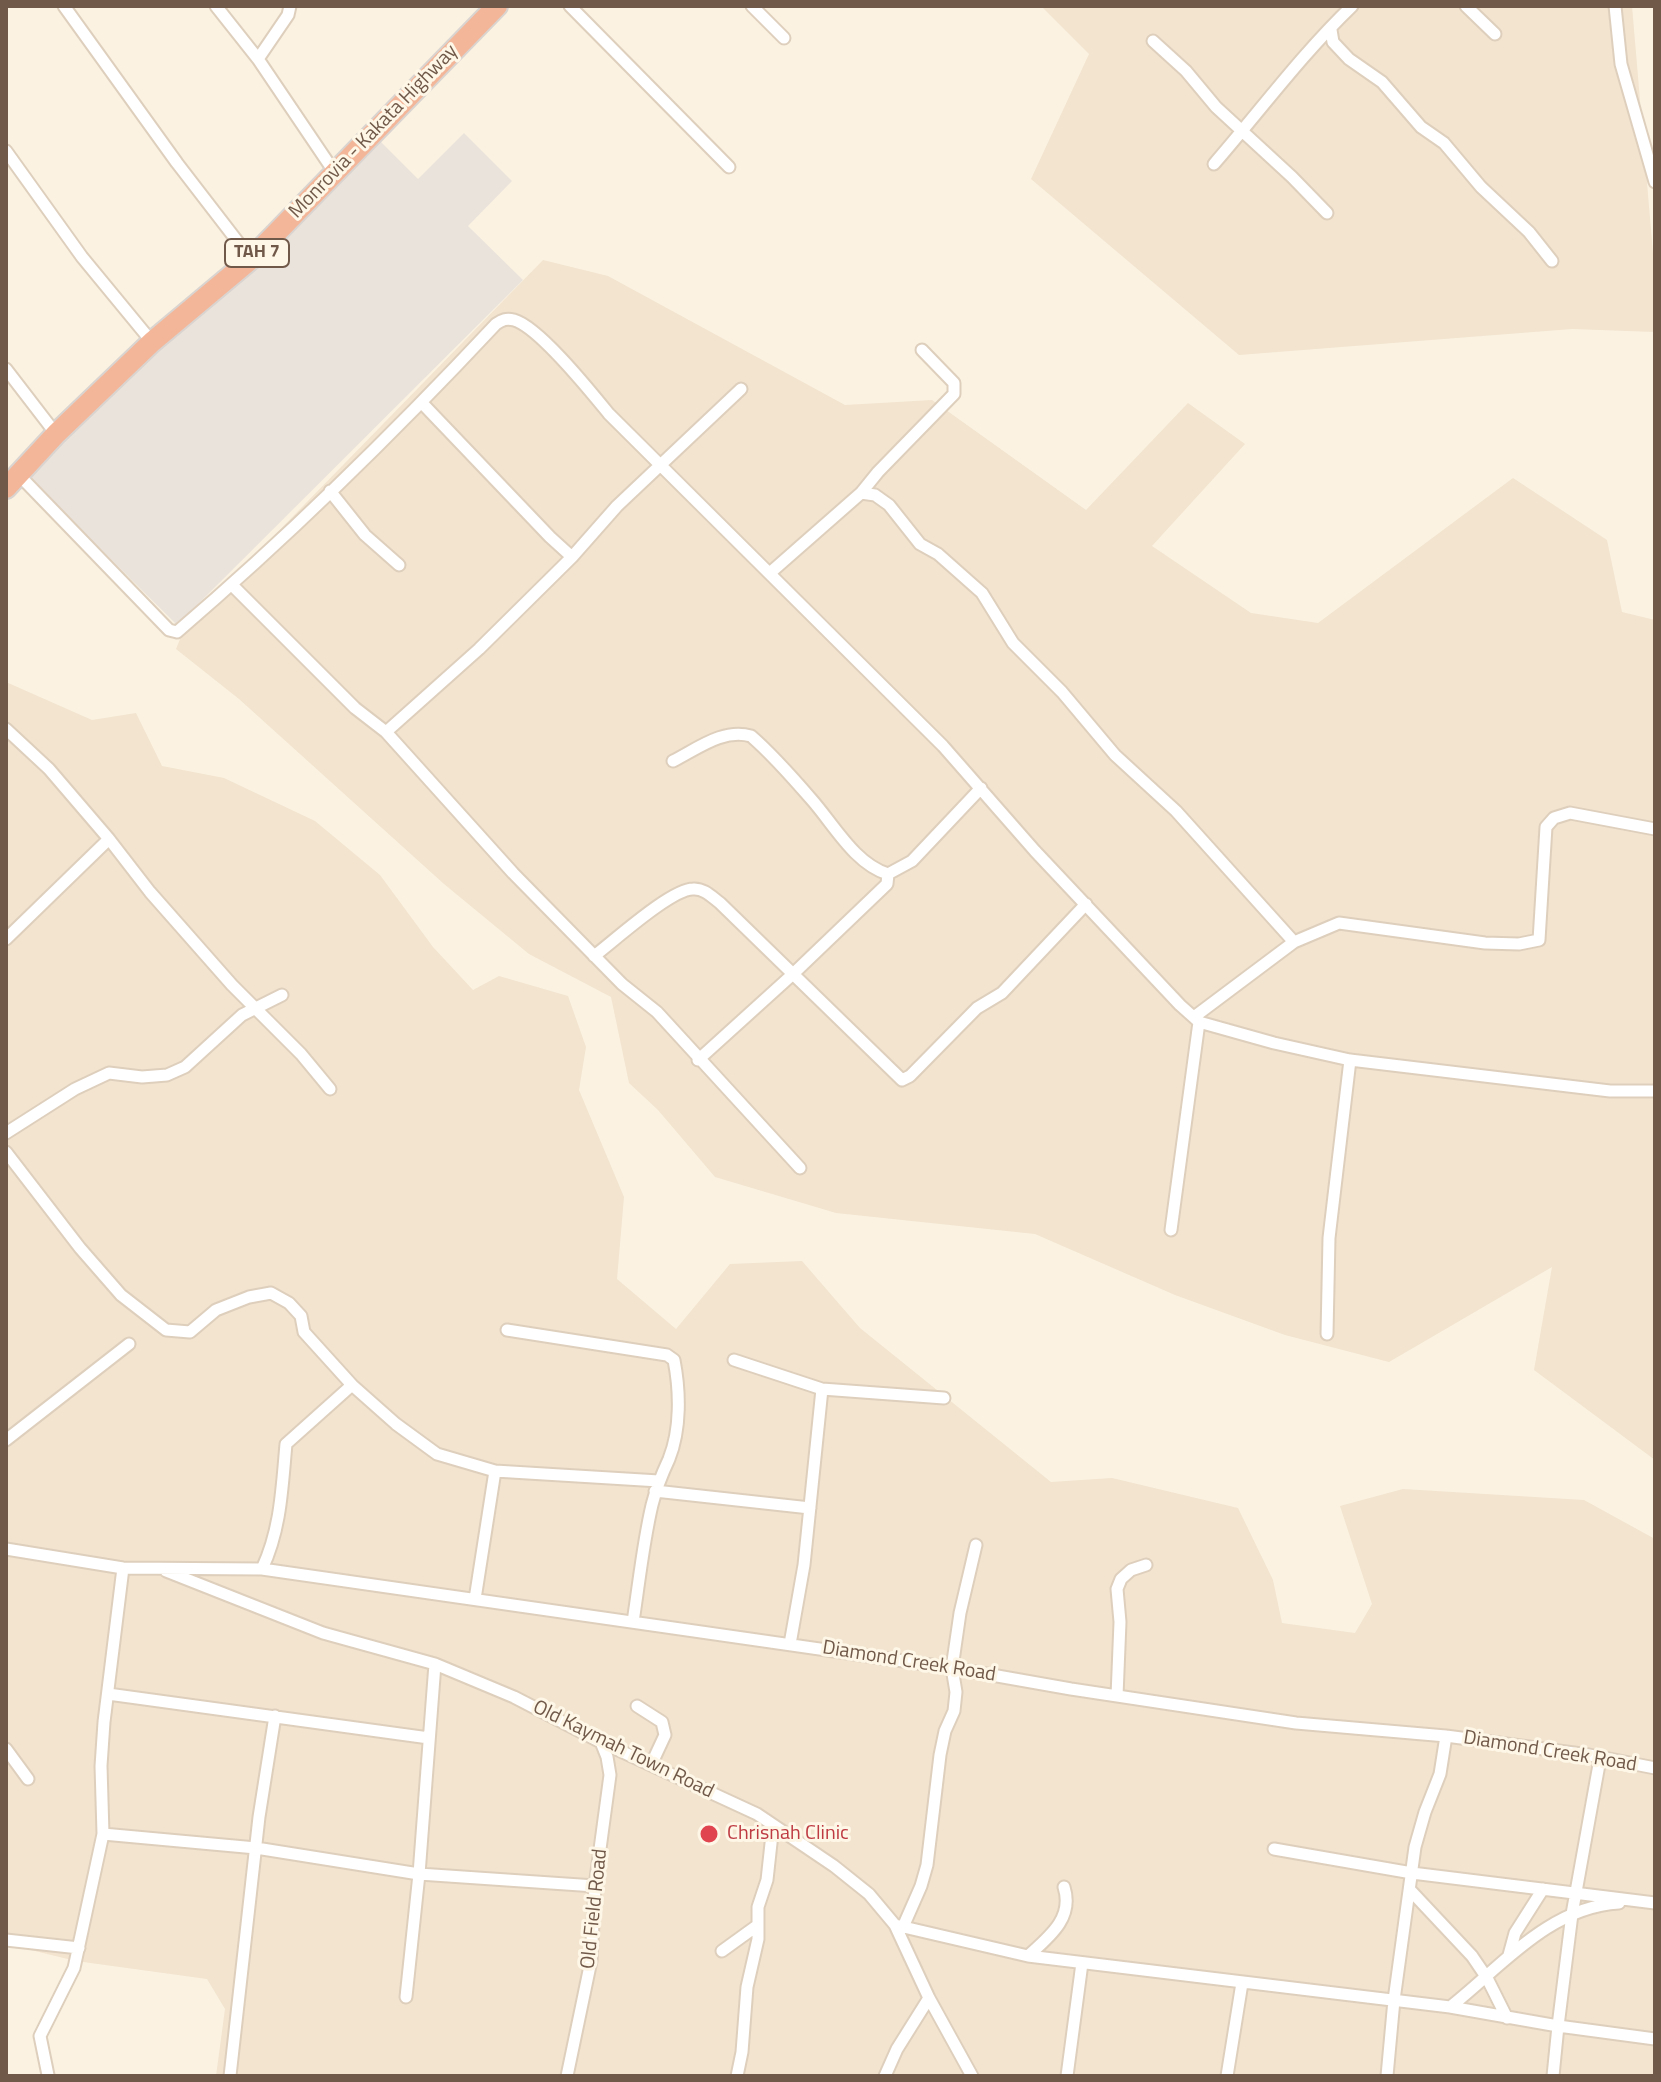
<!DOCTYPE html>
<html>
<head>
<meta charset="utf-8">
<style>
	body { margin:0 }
	#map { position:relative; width:1661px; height:2082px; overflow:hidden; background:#fbf2e1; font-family:"Titillium Web",sans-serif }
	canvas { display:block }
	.frame { position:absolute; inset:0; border:8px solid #715949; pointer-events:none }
</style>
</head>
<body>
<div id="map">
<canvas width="1661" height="2082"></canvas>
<div class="frame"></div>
</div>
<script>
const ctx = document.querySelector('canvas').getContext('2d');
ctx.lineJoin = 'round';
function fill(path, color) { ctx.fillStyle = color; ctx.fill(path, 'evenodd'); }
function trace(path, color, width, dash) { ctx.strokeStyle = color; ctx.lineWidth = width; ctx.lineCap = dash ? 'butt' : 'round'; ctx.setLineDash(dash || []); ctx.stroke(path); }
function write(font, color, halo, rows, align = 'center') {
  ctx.font = font + ' "Titillium Web",sans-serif'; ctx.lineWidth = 6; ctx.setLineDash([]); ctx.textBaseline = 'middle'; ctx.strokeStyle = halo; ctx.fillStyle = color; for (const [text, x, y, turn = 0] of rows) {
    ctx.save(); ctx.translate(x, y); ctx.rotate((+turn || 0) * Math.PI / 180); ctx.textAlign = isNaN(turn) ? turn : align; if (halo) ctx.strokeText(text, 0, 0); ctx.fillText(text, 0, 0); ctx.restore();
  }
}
const residential = new Path2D(`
	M1041,6H1632L1655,277V332L1572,329L1239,355L1031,179L1089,54Z
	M543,260L608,276L845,405L932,400L1086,510L1188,403L1245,444L1152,546L1251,613L1318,623L1513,478L1607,540L1622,612L1655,620V1460L1534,1370L1552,1267L1389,1362L1285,1335L1175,1295L1035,1234L836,1213L715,1177L658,1110L629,1083L611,997L529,954L444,884L239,699L176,649L185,627Z
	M6,682L92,720L136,713L162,766L224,778L315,821L380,875L433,947L473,990L499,976L568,996L586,1047L579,1090L624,1197L617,1279L676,1329L730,1264L802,1261L860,1328L1051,1482L1112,1478L1238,1508L1273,1580L1282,1623L1355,1633L1372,1604L1340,1506L1403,1489L1584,1500L1655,1539V2076H216L225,2009L207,1979L76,1961L6,1944Z`);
const industrial = new Path2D(`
	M370,131L418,179L464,133L512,181L468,226L523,280L177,625L25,474Z`);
const street = new Path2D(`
	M64,6L177,163L251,259
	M216,6L258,59L335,173
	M570,6L729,167
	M752,6L784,38
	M1466,6L1495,34
	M1615,6L1621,64L1655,182
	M1331,30L1333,42L1349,59L1382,82L1421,127L1444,143L1481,187L1529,232L1552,261
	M1153,41L1186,71L1216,107L1292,177L1327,213
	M258,59L288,15L290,6
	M6,151L82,257L152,342
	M1214,164C1260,111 1302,54 1352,6
	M6,369L56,434
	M422,403L550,537L572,557
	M19,475L169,630L177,632C289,536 395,432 496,324C502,320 506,318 514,320C539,327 591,392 609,414L943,746L1035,851L1180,1005L1199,1022L1274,1043L1350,1060L1610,1091H1655
	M330,491L365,535L399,565
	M861,493L878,472L954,394V383L922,350
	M771,572L861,493L875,495L889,505L920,544L938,554L982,593L1013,643L1062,692L1115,755L1176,811L1294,942
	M232,585L355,708L386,732L513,873L622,984L657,1012L800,1168
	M6,729L49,769L109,839L150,892L232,985L301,1054L330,1089
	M386,732L479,649L572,557L617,506L741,389
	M673,761C697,749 723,728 751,736C773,755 793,778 812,800C834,825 855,864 888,874L912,861L981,788
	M6,939L109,839
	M594,956C614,941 671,889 693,889C704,888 712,897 720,903L902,1080L910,1076L977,1008L1002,993L1086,904
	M1194,1017L1294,942L1339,923L1485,943L1519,944L1539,940L1546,827L1554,818L1570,813L1655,829
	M698,1060L793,974L887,884L888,874
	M6,1133L75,1089L109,1073L142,1077L167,1075L185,1067L242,1015L282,995
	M6,1152L80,1248L121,1295L166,1330L190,1332L216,1310L249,1297L271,1293L289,1303L301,1316L304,1332L352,1385L396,1424L437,1454L495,1471L659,1481
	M1171,1230L1199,1022
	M507,1330L667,1355L674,1360C680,1391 681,1429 669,1459C662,1474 656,1489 652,1505C643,1543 639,1583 633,1622
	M1327,1334L1329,1238L1350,1060
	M734,1360L822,1389L804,1565L790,1644
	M822,1389L944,1398
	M6,1440L129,1344
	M655,1491L810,1508
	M6,1549L123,1568L262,1569L952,1668L1071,1689L1296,1723L1446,1736L1589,1755L1655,1768
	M262,1569C281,1529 282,1487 286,1444L352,1385
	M166,1571L323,1633L435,1664L514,1697L601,1742L757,1814L834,1866L869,1894L895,1925L929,1998L972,2076
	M475,1599L495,1471
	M108,1694L429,1738
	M1117,1696L1120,1622L1117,1589L1121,1579L1131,1570L1146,1565
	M637,1706L662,1722L665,1735L651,1765
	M6,1749L28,1779
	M1600,1759L1572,1914L1558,2026L1655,2039
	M103,1834L256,1848L419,1874L595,1886
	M1274,1849L1412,1873L1655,1903
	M1410,1890L1472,1956L1487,1978L1507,2018
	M895,1925L1028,1956L1450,2007L1558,2026L1553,2076
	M903,1927L921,1886L927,1865L940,1755L945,1731L954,1711L956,1692L952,1668L960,1613L976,1545
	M6,1940L79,1948
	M722,1951L758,1925
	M1509,1955L1515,1933L1543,1889
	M1028,1956C1049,1937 1074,1918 1064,1887
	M406,1997L419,1874L435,1664
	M1450,2007C1501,1967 1549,1907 1619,1903
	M48,2075L40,2036L74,1968L103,1834L101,1766L104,1722L123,1568
	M230,2076L259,1817L275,1716
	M567,2076L591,1961L595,1886L610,1775L607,1757L601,1742
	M737,2076L742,2052L747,1987L758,1939V1907L767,1880L773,1825
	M885,2076L897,2049L929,1998
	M1067,2076L1082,1963
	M1227,2076L1242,1983
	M1387,2076L1394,2000L1415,1847L1425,1812L1440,1774L1446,1736`);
const highway = new Path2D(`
	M6,488L56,434L152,342L251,259L497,6`);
const markers = [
	[709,1834,10,"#e0444e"]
];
const shields = [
	[257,253,64]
];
const shieldNames = [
	["TAH 7",257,253]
];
const streetNames = [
	["Monrovia - Kakata Highway",374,132,-46],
	["Diamond Creek Road",909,1662,9],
	["Old Kaymah Town Road",623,1750,26],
	["Diamond Creek Road",1550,1752,9],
	["Old Field Road",595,1909,-84]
];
const healthNames = [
	["Chrisnah Clinic",727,1834]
];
fill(residential, '#f2e4cf');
fill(industrial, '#eae3dc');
trace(street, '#decfbd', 15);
trace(highway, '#dad4d0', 24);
trace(street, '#fff', 11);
trace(highway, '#f3b699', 20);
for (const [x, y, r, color] of markers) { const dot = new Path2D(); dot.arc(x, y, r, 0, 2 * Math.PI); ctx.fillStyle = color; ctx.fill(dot); trace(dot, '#fef6e6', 3); }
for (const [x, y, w] of shields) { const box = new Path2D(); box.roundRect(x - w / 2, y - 14, w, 28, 6); ctx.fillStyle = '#fef6e6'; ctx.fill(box); trace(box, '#715949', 2); }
write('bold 18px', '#715949', null, shieldNames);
write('20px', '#715949', '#fef6e6', streetNames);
write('20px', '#be3a42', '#fef6e6', healthNames, 'left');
</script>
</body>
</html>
